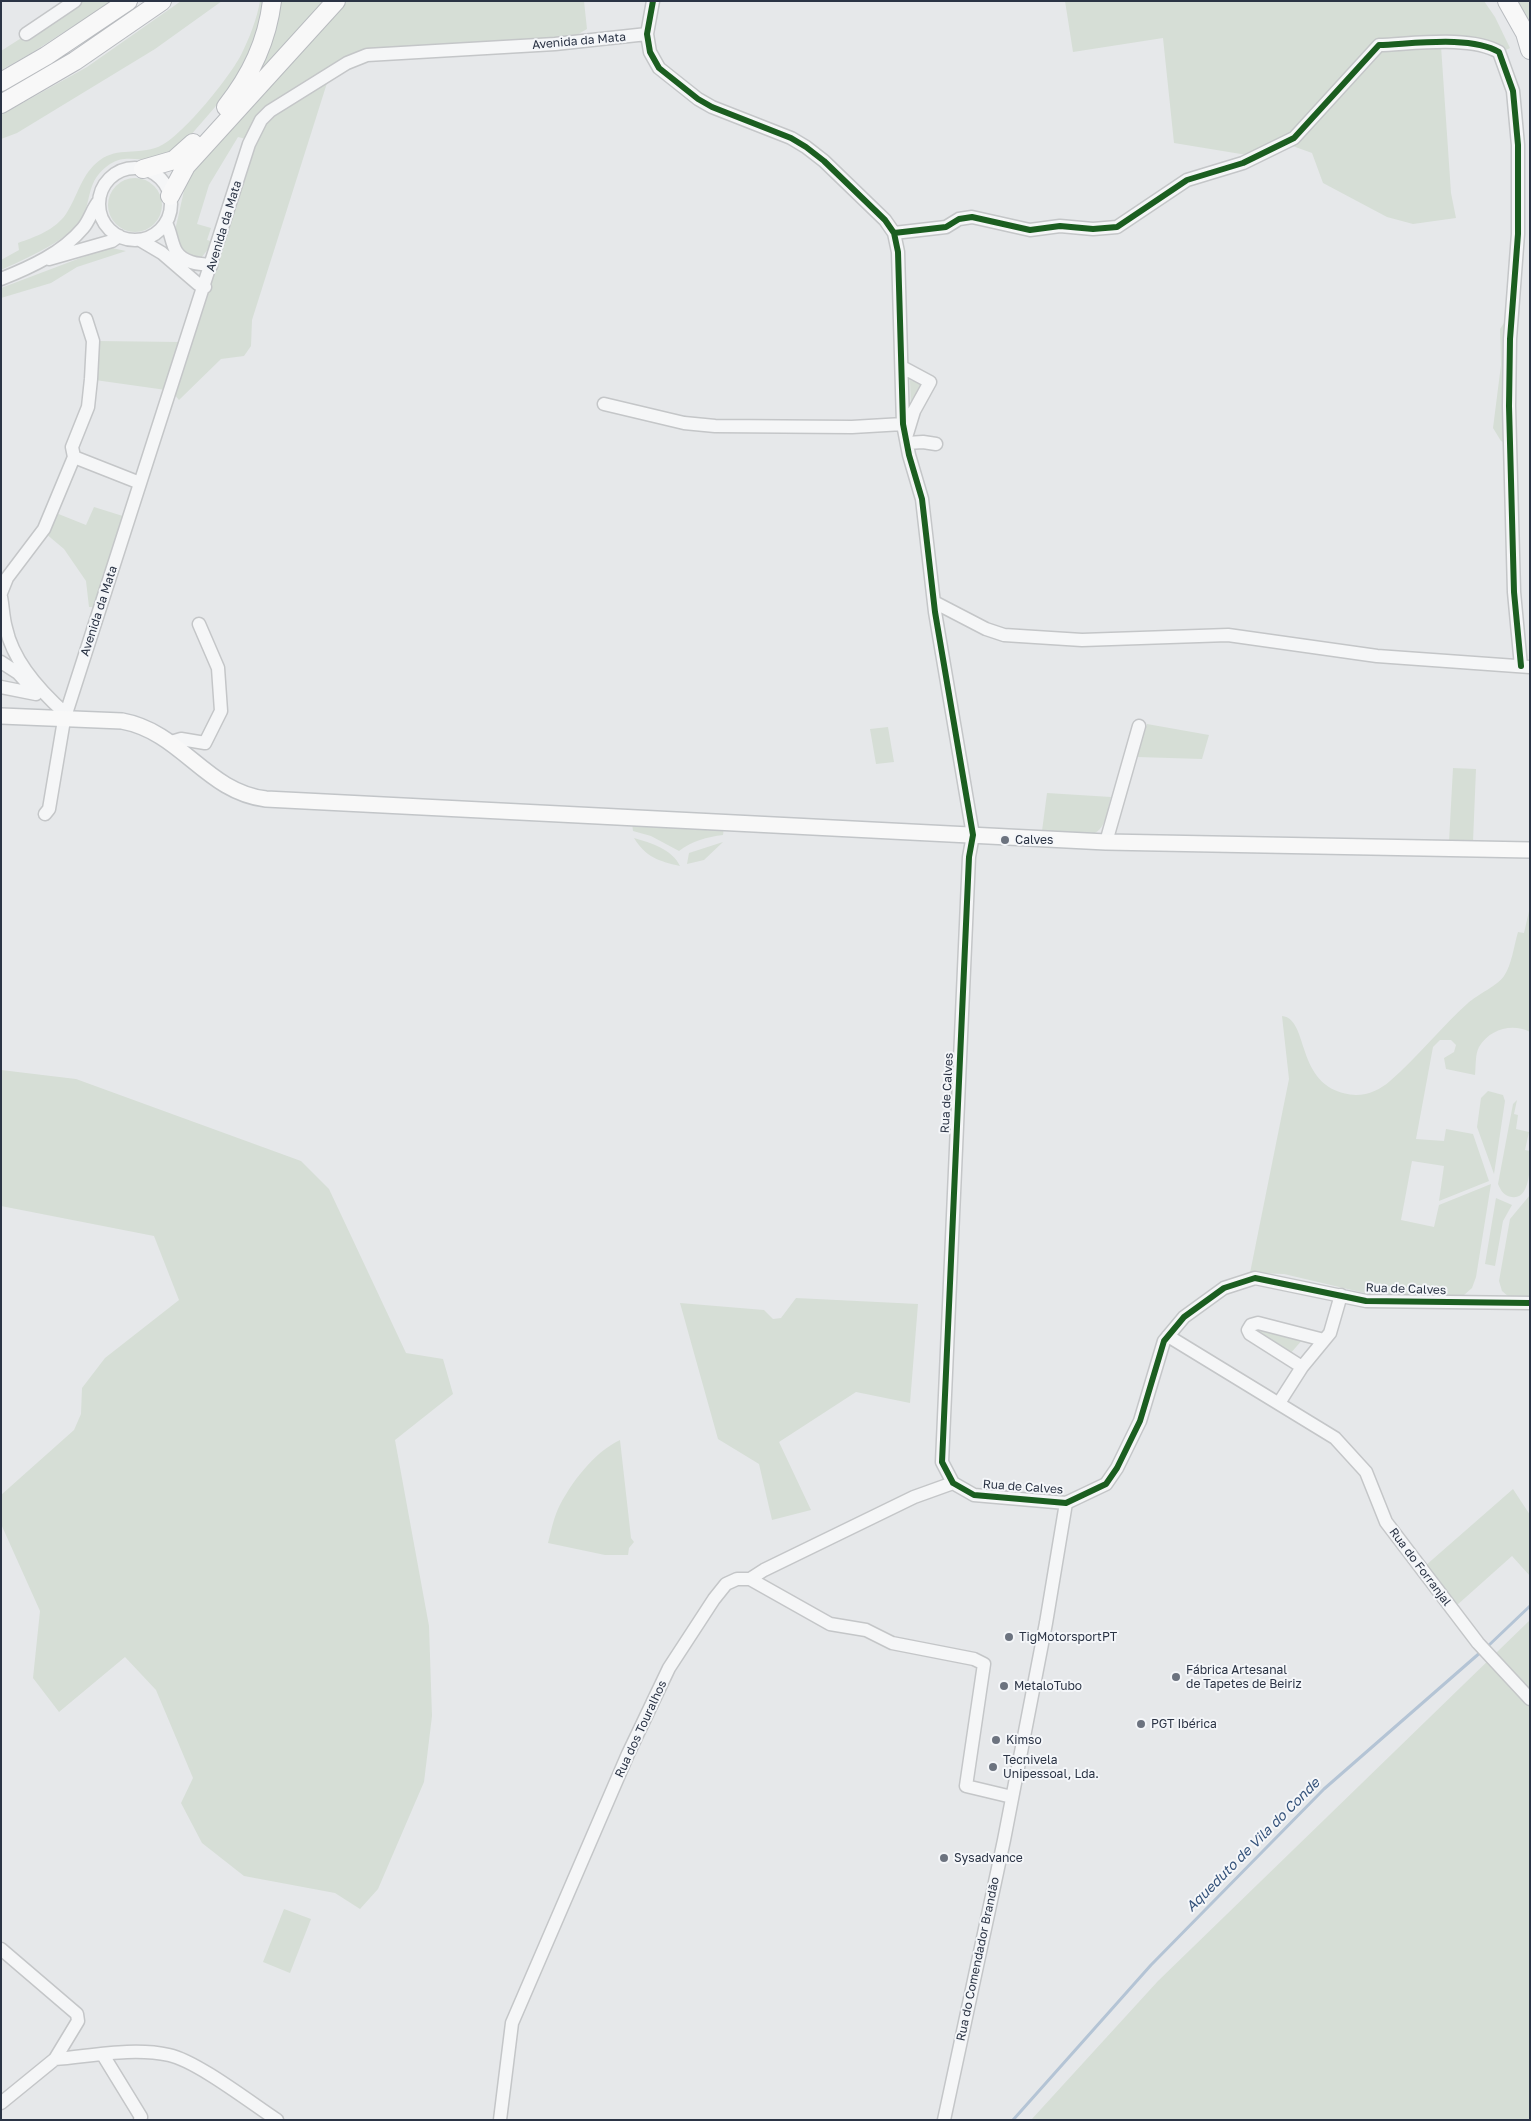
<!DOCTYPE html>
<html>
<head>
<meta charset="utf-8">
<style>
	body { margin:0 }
	#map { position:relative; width:1531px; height:2121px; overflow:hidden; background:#e6e8ea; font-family:"Golos Text",sans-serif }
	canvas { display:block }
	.frame { position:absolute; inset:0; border:2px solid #2b3445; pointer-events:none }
</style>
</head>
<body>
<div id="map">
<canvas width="1531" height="2121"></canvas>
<div class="frame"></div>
</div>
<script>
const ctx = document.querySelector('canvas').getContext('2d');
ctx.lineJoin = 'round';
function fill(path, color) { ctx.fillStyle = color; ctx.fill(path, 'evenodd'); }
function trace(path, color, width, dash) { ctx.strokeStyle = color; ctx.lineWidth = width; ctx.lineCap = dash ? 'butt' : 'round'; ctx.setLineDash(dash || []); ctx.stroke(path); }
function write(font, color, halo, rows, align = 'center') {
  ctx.font = font + ' "Golos Text",sans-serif'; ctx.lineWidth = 4; ctx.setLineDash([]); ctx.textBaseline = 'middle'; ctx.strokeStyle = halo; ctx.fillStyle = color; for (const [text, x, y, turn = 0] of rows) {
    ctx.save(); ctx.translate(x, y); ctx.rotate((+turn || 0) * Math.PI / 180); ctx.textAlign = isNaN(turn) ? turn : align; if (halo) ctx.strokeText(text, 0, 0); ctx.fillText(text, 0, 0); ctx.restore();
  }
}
const green = new Path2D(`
	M79,1H112L30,54L1,70V51Z
	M181,1H222L155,49L17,133L1,139V115L87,67Z
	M260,1H263C258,56 231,90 196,129C187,139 177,153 165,158C147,165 128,152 110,164C85,181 93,199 81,220C69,240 23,260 1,270V260L19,250L18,243C35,237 55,230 66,214C78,196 81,174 100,160C118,147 138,155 158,147C181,138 229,78 241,55C249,39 257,19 260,1Z
	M275,1H328L237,98Z
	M343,1H584L587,29L575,36L519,42L360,52L266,106L251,125L246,139L238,137L209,185L197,224L211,228L207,240L214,242L201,258L183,256L173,236C181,213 181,190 193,168Z
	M1065,1H1484L1495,17L1510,48L1504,51L1441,46L1451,193L1456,218L1413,224L1387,217L1323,183L1312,153L1276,140L1247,155L1174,143L1163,38L1073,52Z
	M1512,1H1530V34Z
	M327,83L252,320L251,346L244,356L221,359L179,400L174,394L263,124L275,113Z
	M108 205a27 27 0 1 1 54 0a27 27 0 1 1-54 0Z
	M112,248L126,251L77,267L51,283L1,298V288L104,249Z
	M1504,323H1509L1507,444L1501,441L1493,428L1501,365L1500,329Z
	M97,341L181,342L166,390L95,380Z
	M910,380L918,382L921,386L911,410Z
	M94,507L126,517L98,607H89L86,581L64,549L45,533L56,513L86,525Z
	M1147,724L1209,735L1202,759L1137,757Z
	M888,727L894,762L876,764L870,729Z
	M1453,768L1476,769L1473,842H1449Z
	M1047,793L1111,797C1107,810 1107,828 1093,834L1042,831Z
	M632,823L724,828L723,835C707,837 692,841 679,851L651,836L633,831Z
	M634,838C651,843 672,849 680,866C658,861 646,857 634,838Z
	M723,842L704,860L687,864L689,853Z
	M1530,907V1032C1512,1023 1490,1029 1479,1047C1475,1054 1476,1067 1475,1075L1446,1069L1444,1058L1454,1052L1456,1045L1451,1040H1440L1433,1047L1416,1139L1444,1141L1446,1129L1473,1134L1489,1181L1439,1201L1444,1166L1412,1161L1401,1220L1434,1227L1439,1205L1491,1184L1476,1277L1472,1288L1464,1295H1373L1284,1274L1250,1273L1289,1079L1282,1016C1311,1019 1293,1091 1356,1095C1369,1095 1381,1089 1390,1081C1418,1057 1441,1027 1468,1003C1477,995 1498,985 1504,976C1512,964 1514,945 1518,932L1524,933Z
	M1,1070L76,1079L301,1161L329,1189L406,1353L443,1359L453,1394L395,1440L429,1626L432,1716L424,1782L378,1889L360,1909L335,1893L244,1876L202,1843L181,1803L193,1778L156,1690L125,1657L59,1712L33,1678L40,1611L1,1524V1495L74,1430L81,1414L82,1388L105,1358L179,1300L154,1236L1,1206Z
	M1488,1091L1503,1095L1505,1101L1494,1174L1477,1127L1481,1098Z
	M1517,1100L1514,1114L1518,1115L1516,1129L1529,1132L1525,1150L1530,1151C1530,1164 1531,1200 1512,1197C1504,1196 1501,1191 1498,1184L1513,1104Z
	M1530,1195V1296L1509,1297L1502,1291L1499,1281L1510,1219Z
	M1496,1198L1512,1205L1503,1221L1495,1266L1485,1264Z
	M796,1298L918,1304L910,1403L856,1392L779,1442L811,1510L772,1520L759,1464L718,1439L680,1303L764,1310L773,1319L781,1318Z
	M1258,1327L1303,1339L1290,1354L1254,1332Z
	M620,1440L631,1538L634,1542L629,1548L628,1555H605L548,1543C551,1532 553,1520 558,1509C570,1484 594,1452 620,1440Z
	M1513,1489L1530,1515V1576L1512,1556L1456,1606L1425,1566Z
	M1530,1620V2120H1031L1158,1981Z
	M284,1909L311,1919L290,1973L263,1962Z`);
const stream = new Path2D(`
	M1487,1647L1530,1606
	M1013,2120L1151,1965L1324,1789L1482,1651`);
const minor = new Path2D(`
	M653,1L647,34L650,52L659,68L698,99L712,107L791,138L806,147L824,161L885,220L894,233L898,252L903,424L909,455L922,499L935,612L973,835L969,857L942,1462L953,1483L974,1495L1066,1503L1106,1484L1117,1468L1140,1421L1164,1341L1184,1317L1224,1288L1255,1278L1366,1301L1530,1303
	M26,34L75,1
	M99 204a36 36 0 1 1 72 0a36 36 0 1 1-72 0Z
	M166,223C174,238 170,256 191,262C198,265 205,263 211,266
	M894,233L946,227L959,219L972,217L1030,230L1060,226L1093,229L1117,227L1187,180L1243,163L1294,138L1379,45C1412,44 1470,35 1499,52L1513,91L1518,145V234L1510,339L1509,406L1514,592L1521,666
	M140,240L162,253L198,284L205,287
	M49,259L112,241L119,236
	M1,279C31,267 62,253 83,228C90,220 92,209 99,201
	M902,367L930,382L914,411L907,434
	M604,404L684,423L715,426L852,427L903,424
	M907,443L923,442L936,444
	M74,457L72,447L88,407L91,379L93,341L86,319
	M74,457L140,483
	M1,593L7,578L44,529L74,457
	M1,597C3,607 3,618 6,628C13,661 41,692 66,714
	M934,602L986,629L1004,635L1082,640L1228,635L1377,656L1530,667
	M1,662L18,673L28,684
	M1,687L36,694
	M171,742L181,739L205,743L221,711L218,668L199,624
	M45,814L49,809L64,720L249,144L261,120L270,111L347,63L367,55L555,44L647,34
	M1106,842L1139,726
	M1168,1336L1335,1438L1366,1472L1386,1522L1478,1643L1530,1699
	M1302,1367L1250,1334L1248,1330L1251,1325L1258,1323L1324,1340
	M1279,1403L1302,1367L1330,1333L1341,1295
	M750,1579L830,1624L866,1630L892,1643L974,1659L984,1664L966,1786L1012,1797
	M1,1949L77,2014L78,2021L55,2059L1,2103
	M103,2055L141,2117L140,2120
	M55,2059C92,2056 133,2047 169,2055C197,2061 251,2103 277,2120
	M500,2120L512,2023L628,1754L669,1668L714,1599L726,1584L737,1579H750L764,1570L914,1497L953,1483
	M944,2120L1004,1840L1046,1623L1066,1503`);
const major = new Path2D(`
	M1,716L122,721C182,732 206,792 266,799L1106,842L1530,850`);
const highway = new Path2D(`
	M1507,1L1525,33L1530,50
	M1,82L46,56L128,1
	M1,104L75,61L162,1
	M226,107C251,75 267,42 272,1
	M143,169L174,160L193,143
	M170,196L186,166L336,1`);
const cycleway = new Path2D(`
	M653,1L647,34L650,52L659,68L698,99L712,107L791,138L806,147L824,161L885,220L894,233L898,252L903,424L909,455L922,499L935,612L973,835L969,857L942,1462L953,1483L974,1495L1066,1503L1106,1484L1117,1468L1140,1421L1164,1341L1184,1317L1224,1288L1255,1278L1366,1301L1530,1303
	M894,233L946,227L959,219L972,217L1030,230L1060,226L1093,229L1117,227L1187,180L1243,163L1294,138L1379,45C1412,44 1470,35 1499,52L1513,91L1518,145V234L1510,339L1509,406L1514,592L1521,666`);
const markers = [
	[1005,840,5,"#6c737f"],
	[1009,1637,5,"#6c737f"],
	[1176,1677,5,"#6c737f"],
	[1004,1686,5,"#6c737f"],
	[1141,1724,5,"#6c737f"],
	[996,1740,5,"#6c737f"],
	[993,1767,5,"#6c737f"],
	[944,1858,5,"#6c737f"]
];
const streetNames = [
	["Avenida da Mata",579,41,-5],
	["Avenida da Mata",224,226,-73],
	["Avenida da Mata",99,611,-72],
	["Rua de Calves",947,1093,-87],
	["Rua de Calves",1406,1289,2],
	["Rua de Calves",1023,1487,4],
	["Rua do Forranjal",1420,1567,53],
	["Rua dos Touralhos",641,1729,-65],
	["Rua do Comendador Brandão",978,1959,-78]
];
const poiNames = [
	["Calves",1015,840],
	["TigMotorsportPT",1019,1637],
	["Fábrica Artesanal",1186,1670],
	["de Tapetes de Beiriz",1186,1684],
	["MetaloTubo",1014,1686],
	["PGT Ibérica",1151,1724],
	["Kimso",1006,1740],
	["Tecnivela",1003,1760],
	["Unipessoal, Lda.",1003,1774],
	["Sysadvance",954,1858]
];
const waterNames = [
	["Aqueduto de Vila do Conde",1253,1845,-45]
];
fill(green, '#d6ded6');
trace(stream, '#b4c4d5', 3);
trace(minor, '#c4c6c8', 15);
trace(major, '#c2c5c8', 18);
trace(highway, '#b8bbbf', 20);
trace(minor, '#f5f6f7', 12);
trace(major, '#f8f8f8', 15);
trace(highway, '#f8f8f8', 18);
trace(cycleway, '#1b5e20', 6);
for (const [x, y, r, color] of markers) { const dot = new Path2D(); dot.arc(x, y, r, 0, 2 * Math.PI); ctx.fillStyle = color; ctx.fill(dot); trace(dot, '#f4f6f9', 2); }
write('12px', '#2b3445', '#f4f6f9', streetNames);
write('12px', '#2b3445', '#f4f6f9', poiNames, 'left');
write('italic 14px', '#34527a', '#f4f6f9', waterNames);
</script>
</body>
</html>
